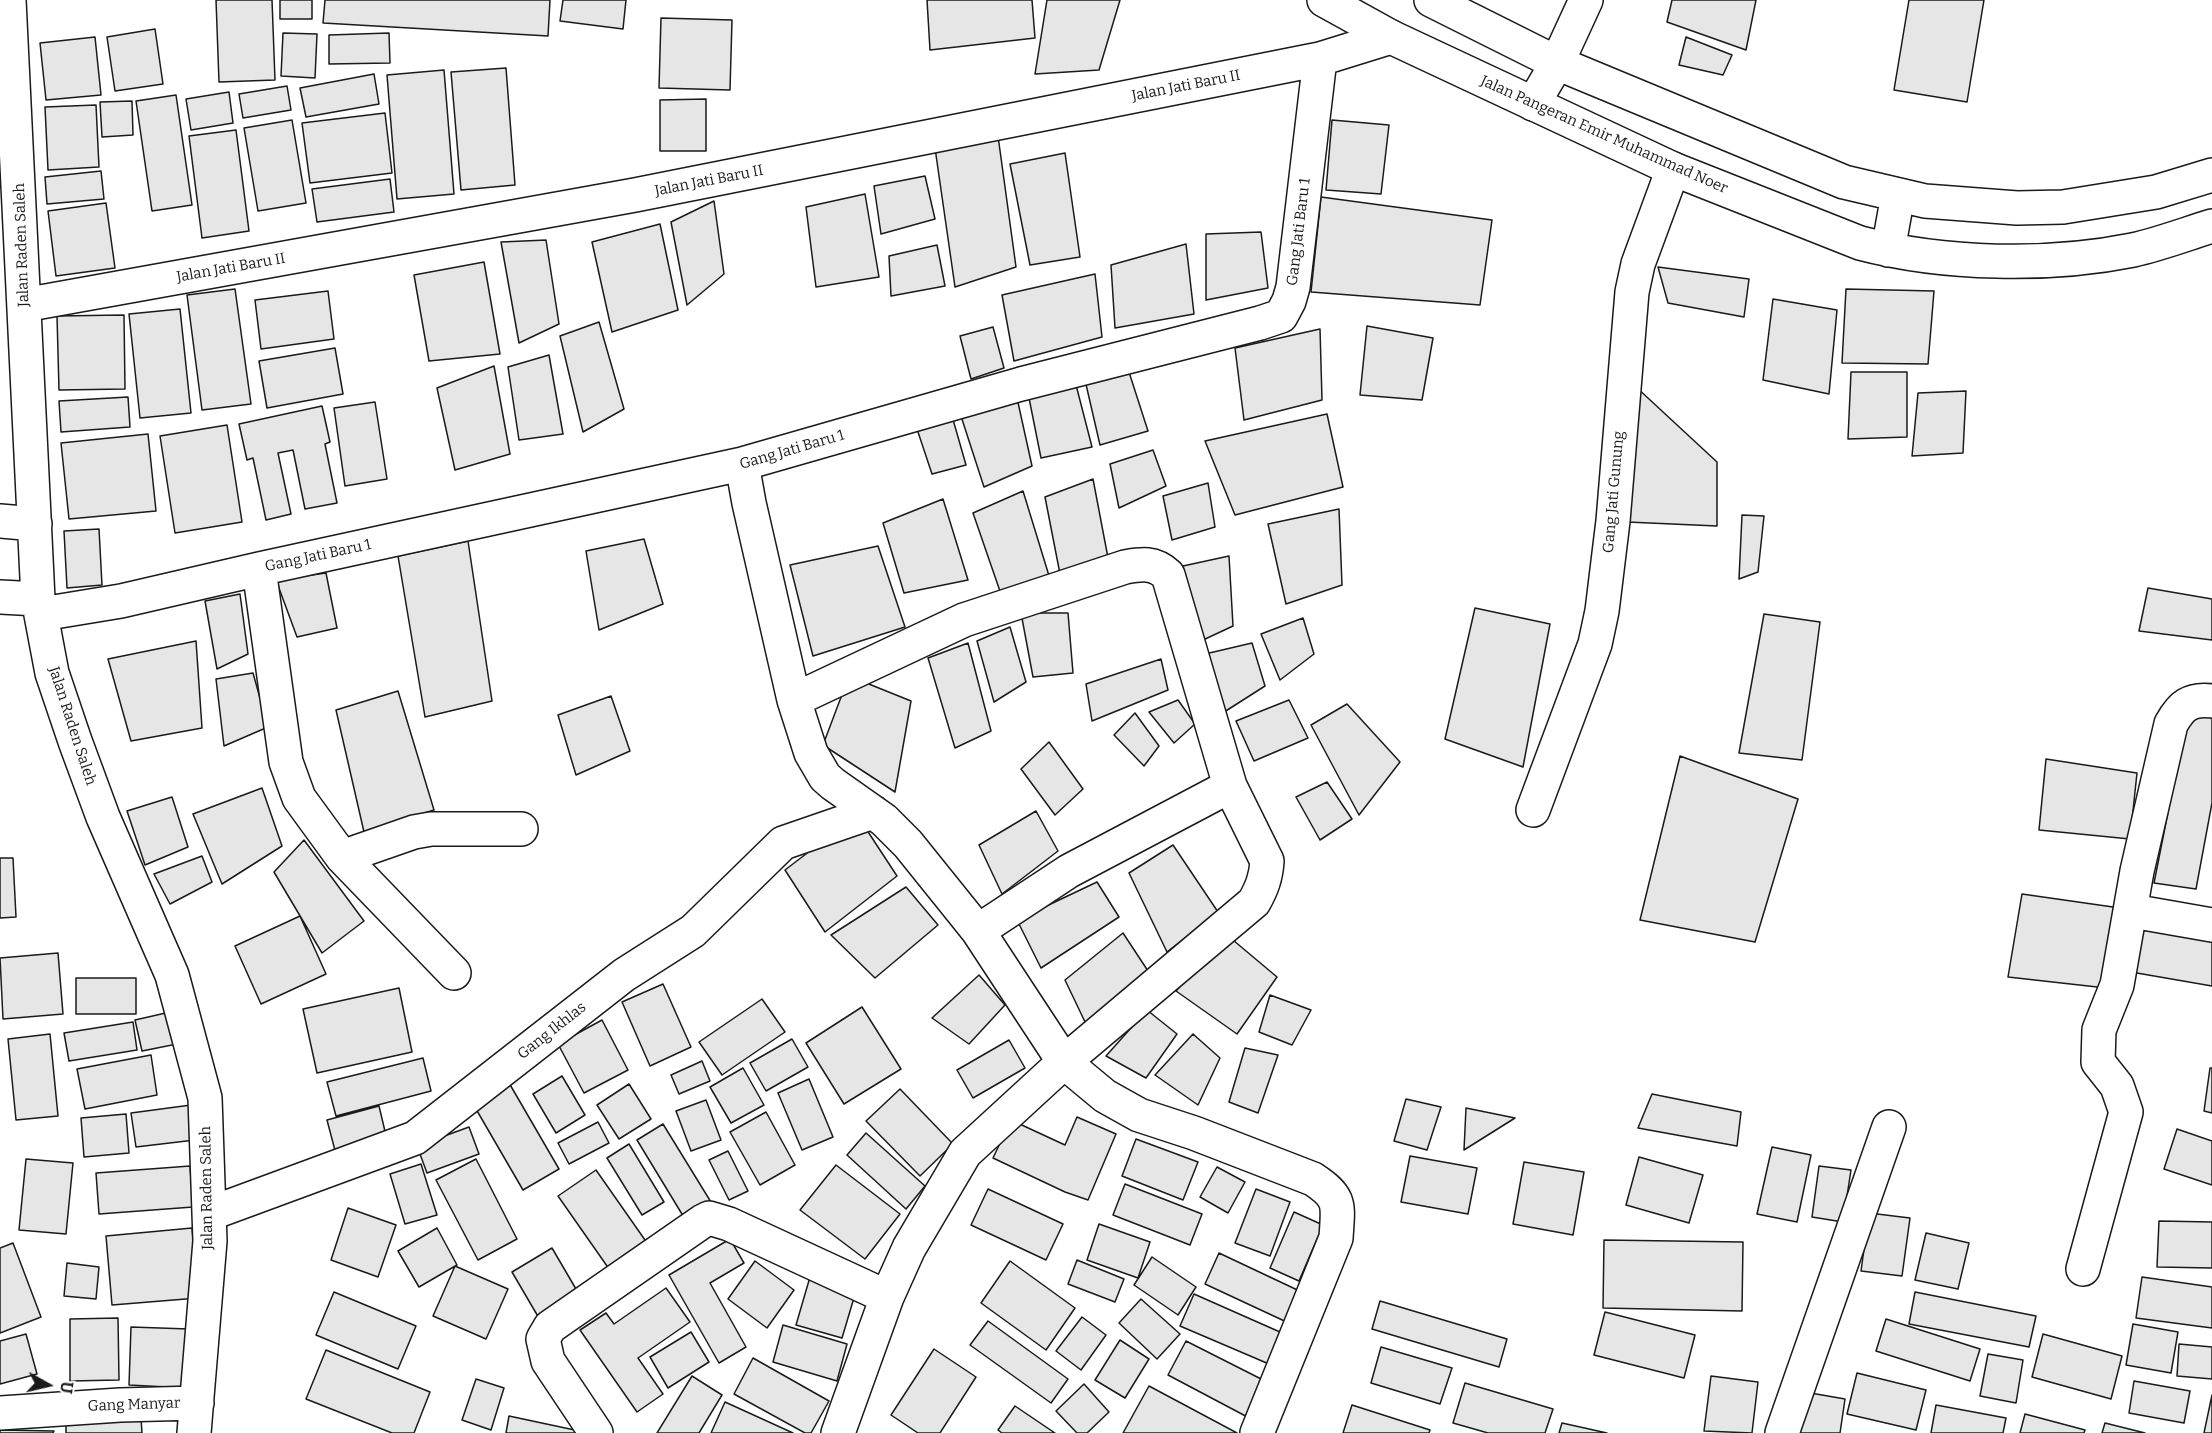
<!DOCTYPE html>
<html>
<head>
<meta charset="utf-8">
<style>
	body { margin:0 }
	#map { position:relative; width:2212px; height:1433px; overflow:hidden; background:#fff; font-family:Bitter,serif }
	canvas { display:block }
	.north { position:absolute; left:18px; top:1355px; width:60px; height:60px; -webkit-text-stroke:4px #fff; paint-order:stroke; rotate:98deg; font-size:16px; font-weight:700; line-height:24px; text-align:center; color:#1a1a1a }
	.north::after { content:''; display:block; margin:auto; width:21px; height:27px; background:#1a1a1a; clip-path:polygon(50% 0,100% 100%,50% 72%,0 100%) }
</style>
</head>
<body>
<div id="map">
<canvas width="2212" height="1433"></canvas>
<div class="north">U</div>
</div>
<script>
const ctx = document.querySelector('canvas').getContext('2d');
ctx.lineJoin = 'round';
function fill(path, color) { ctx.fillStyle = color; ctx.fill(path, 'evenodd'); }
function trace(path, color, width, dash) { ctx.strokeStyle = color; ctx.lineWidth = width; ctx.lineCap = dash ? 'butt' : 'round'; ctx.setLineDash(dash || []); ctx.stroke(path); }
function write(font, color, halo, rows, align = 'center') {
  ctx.font = font + ' Bitter,serif'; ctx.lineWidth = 4.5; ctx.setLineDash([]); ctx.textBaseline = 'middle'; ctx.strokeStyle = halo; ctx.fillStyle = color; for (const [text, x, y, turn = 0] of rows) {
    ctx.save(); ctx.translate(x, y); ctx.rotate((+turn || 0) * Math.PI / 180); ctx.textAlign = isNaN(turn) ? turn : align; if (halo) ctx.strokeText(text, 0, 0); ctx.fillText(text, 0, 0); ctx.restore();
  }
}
const building = new Path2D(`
	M216,0H272L275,80L219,82Z
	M280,0H312V19H280Z
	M325,0H550L548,36L323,23Z
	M563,0H626L623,29L560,21Z
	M927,0H1032L1035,38L930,50Z
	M1047,0H1120L1099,70L1035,74Z
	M1672,0H1756L1746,50L1667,22Z
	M1909,0H1984L1967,102L1894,90Z
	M661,18L732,20L730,90L659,88Z
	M155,29L163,84L115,91L107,37Z
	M283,33L317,34L315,78L281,76Z
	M389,33L390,63L329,64V35Z
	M95,37L101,95L46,100L40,43Z
	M1686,37L1732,55L1723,75L1679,65Z
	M506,68L515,185L461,190L451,72Z
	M444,70L454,194L397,199L387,75Z
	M374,74L379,104L306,117L300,88Z
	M287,86L291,110L243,118L239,94Z
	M229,92L233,123L191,130L186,99Z
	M176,95L192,205L152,211L136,101Z
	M706,99V151H660V100Z
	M132,101L133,135L102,137L100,102Z
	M96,105L99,167L48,170L45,107Z
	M385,113L392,173L310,183L302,123Z
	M292,120L306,203L258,211L244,128Z
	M1332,120L1389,125L1381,194L1326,190Z
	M236,130L249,231L202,238L189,136Z
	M998,136L1016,267L955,287L935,148Z
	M1065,153L1080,257L1030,265L1010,164Z
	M101,171L104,199L47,204L45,177Z
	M925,176L935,219L881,234L874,186Z
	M390,179L394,212L317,222L312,189Z
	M865,194L879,277L816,287L806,207Z
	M1321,197L1492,220L1480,305L1311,292Z
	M714,201L724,274L687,305L671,222Z
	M106,203L115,268L56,276L48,211Z
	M660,224L678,310L612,332L592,242Z
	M1261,232L1268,288L1206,300V234Z
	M546,240L559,324L519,343L501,242Z
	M1186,244L1194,314L1115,328L1111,265Z
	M937,245L945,286L891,296L889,256Z
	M484,262L500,354L429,361L414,275Z
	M1658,267L1749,279L1744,317L1668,303Z
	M1095,274L1102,337L1014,361L1002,295Z
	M235,289L251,404L202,410L187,295Z
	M1846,289L1934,291L1928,364L1842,363Z
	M328,291L334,339L261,349L255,300Z
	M1773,299L1837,310L1829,394L1763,380Z
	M180,309L191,413L140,418L129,314Z
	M124,315L125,389L59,390L57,316Z
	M599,322L624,409L583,432L560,336Z
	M1367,326L1433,338L1422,400L1360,395Z
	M993,327L1004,368L971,379L960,336Z
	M1320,329L1322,400L1244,420L1235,348Z
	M335,348L343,394L267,408L259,361Z
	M549,355L563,434L519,440L508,367Z
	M494,366L510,454L455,470L437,388Z
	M1128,369L1148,431L1100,445L1085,380Z
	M1851,372H1907V437L1848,439Z
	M1075,381L1092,447L1041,458L1028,393Z
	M1635,386L1717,462V526L1627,522Z
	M1966,391L1963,453L1912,456L1918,393Z
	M128,397L130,427L61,432L59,401Z
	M1017,398L1032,466L984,487L959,410Z
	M375,402L387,479L345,486L334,408Z
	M322,406L330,442L325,444L337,503L305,509L293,450L278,453L291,514L266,520L253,458L247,460L239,424Z
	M1327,414L1343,487L1235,515L1205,441Z
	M952,416L966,465L932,474L917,429Z
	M227,425L242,522L175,533L160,436Z
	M148,434L156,511L69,519L61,443Z
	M1153,450L1166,486L1119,508L1110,464Z
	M1093,479L1109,563L1061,579L1045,497Z
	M1208,483L1215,527L1172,540L1163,496Z
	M1023,491L1050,579L1002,597L973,513Z
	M943,499L968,580L904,593L883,523Z
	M1339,509L1342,585L1286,604L1268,524Z
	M1742,515L1764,516L1758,572L1739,579Z
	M99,529L102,585L67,588L64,531Z
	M644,539L663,604L599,630L586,551Z
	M468,541L492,701L425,717L398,556Z
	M878,546L905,627L813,656L790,565Z
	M1229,556L1233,626L1203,640L1183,566Z
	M326,573L337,628L297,637L276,580Z
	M2148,588L2212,599V640L2139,631Z
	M240,594L248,654L217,669L205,601Z
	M1475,608L1550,624L1523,767L1445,739Z
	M1021,613H1068L1073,673L1033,677Z
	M1764,614L1820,622L1802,760L1739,753Z
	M1303,618L1314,654L1280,680L1261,634Z
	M1010,627L1026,682L994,702L977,641Z
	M196,641L202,728L131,741L108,659Z
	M968,643L991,731L955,748L928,658Z
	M1252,643L1265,686L1221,714L1205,654Z
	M1161,659L1168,690L1092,721L1086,684Z
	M253,673L268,727L224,746L216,679Z
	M849,676L911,701L895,792L823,745Z
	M398,691L434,810L364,832L336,710Z
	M611,696L630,751L576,775L558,715Z
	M1178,700L1195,724L1174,743L1149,712Z
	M1289,700L1308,738L1254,761L1236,721Z
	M1347,704L1400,762L1359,815L1311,725Z
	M2189,706L2212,711V803L2196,889L2154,883Z
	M1135,713L1159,746L1144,766L1114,735Z
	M1049,742L1083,789L1055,815L1021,769Z
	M1680,756L1798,799L1755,942L1640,920Z
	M2046,759L2137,773L2130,839L2039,830Z
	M1327,782L1352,819L1320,840L1296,797Z
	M262,788L282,846L222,884L193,814Z
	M172,797L188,847L145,865L127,811Z
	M1036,811L1058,851L1002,894L979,845Z
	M857,815L897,876L825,932L785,870Z
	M304,840L364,921L322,953L274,872Z
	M1173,845L1218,912L1167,952L1129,873Z
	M202,856L212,882L170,904L154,874Z
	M0,858H13L16,917L0,918Z
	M1097,882L1119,917L1041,968L1017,920Z
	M906,887L938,925L875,978L831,935Z
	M2022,894L2127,909L2115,989L2008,977Z
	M300,916L326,974L261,1004L235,946Z
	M2143,920L2212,935V986L2131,972Z
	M1123,933L1148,971L1086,1024L1065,980Z
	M1227,935L1277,977L1237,1034L1176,991Z
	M58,953L63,1014L3,1019L0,958Z
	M979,975L1005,1005L969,1044L932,1018Z
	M76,978H136V1014H76Z
	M663,984L691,1047L650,1066L622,1002Z
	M399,988L412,1052L317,1073L303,1009Z
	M1270,995L1311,1010L1292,1045L1259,1032Z
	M762,999L785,1032L722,1075L699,1042Z
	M862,1007L901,1069L844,1104L806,1043Z
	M1147,1010L1177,1034L1146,1078L1106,1056Z
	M170,1012L177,1044L142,1051L135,1020Z
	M602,1020L628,1070L584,1093L558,1044Z
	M133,1022L137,1050L69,1061L64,1033Z
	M50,1034L58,1116L16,1120L8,1039Z
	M1193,1034L1220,1058L1198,1105L1155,1075Z
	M792,1039L808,1067L766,1091L750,1063Z
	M1009,1040L1025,1068L973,1098L957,1070Z
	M1245,1048L1278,1055L1258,1113L1229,1102Z
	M151,1055L157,1095L85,1109L77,1069Z
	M423,1058L431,1091L336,1116L327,1082Z
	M702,1061L710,1081L679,1094L671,1075Z
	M743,1068L764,1105L731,1123L710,1087Z
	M2210,1068H2212V1113L2204,1111Z
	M505,1076L559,1169L523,1190L469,1097Z
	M562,1076L585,1115L556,1133L533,1094Z
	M809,1079L833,1137L802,1150L778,1093Z
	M629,1084L651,1119L619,1139L597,1105Z
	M900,1089L953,1144L920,1176L866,1121Z
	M1652,1094L1741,1112L1737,1146L1638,1128Z
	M1406,1099L1441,1107L1427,1150L1394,1141Z
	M706,1100L721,1140L691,1151L676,1111Z
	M191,1105L195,1140L136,1147L131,1113Z
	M379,1106L388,1144L337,1158L327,1120Z
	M1466,1108L1515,1118L1464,1150Z
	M766,1112L795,1165L760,1185L730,1132Z
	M126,1114L129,1153L84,1157L81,1118Z
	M1077,1117L1116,1134L1088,1200L1065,1192L993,1158L1011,1120L1065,1145Z
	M598,1122L609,1143L569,1164L558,1143Z
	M663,1124L714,1207L688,1224L637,1140Z
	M469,1127L479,1154L427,1173L417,1146Z
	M2177,1129L2212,1141V1185L2164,1169Z
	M866,1133L925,1186L906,1209L847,1155Z
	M1136,1139L1198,1162L1183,1200L1122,1176Z
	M629,1144L664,1202L642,1215L607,1158Z
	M1772,1147L1811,1155L1797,1222L1757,1214Z
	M728,1151L748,1191L729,1200L709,1160Z
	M1410,1156L1477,1168L1468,1214L1401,1202Z
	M1639,1157L1703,1175L1689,1223L1626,1205Z
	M26,1159L73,1163L66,1234L19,1230Z
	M476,1159L517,1239L478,1260L436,1180Z
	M1524,1162L1584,1172L1573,1235L1513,1224Z
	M421,1164L437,1215L405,1224L390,1174Z
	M836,1165L900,1214L865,1259L800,1210Z
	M190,1166L193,1207L99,1214L96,1173Z
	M1819,1166L1851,1170L1843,1222L1812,1217Z
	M1217,1167L1245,1182L1228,1213L1200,1197Z
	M596,1170L652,1250L614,1276L558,1196Z
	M1125,1184L1202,1214L1190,1245L1113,1215Z
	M988,1189L1063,1224L1046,1260L971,1225Z
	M1256,1189L1290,1202L1270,1256L1235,1243Z
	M348,1208L396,1225L378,1277L331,1260Z
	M1294,1212L1323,1225L1299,1281L1270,1268Z
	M1869,1213L1910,1218L1902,1276L1861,1271Z
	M2159,1221L2212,1222V1268L2157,1267Z
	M1099,1224L1150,1242L1138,1278L1087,1260Z
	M192,1228L198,1298L112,1305L106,1236Z
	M437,1228L457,1265L419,1287L398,1251Z
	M1926,1233L1969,1243L1958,1289L1915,1280Z
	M730,1239L744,1263L710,1283L746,1347L719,1363L669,1275Z
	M1604,1240L1743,1242L1742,1311L1603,1308Z
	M13,1243L41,1317L0,1333V1248Z
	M552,1248L583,1301L543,1325L512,1272Z
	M1219,1253L1308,1295L1293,1325L1205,1284Z
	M1152,1257L1196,1287L1178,1315L1134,1285Z
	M1077,1260L1124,1279L1115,1302L1068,1284Z
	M755,1261L794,1290L767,1328L728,1299Z
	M1010,1261L1075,1308L1046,1350L981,1303Z
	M67,1263L99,1267L96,1299L64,1296Z
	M455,1266L508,1289L486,1339L433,1316Z
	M810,1277L856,1291L842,1338L796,1325Z
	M2142,1277L2212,1287V1328L2136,1318Z
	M666,1288L690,1322L638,1358L663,1394L637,1412L580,1330L606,1313L614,1324Z
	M334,1292L416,1326L398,1369L316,1335Z
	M1915,1292L2036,1316L2029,1347L1909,1324Z
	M1194,1294L1289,1336L1276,1367L1180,1326Z
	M1141,1299L1180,1334L1157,1359L1119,1323Z
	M1380,1301L1507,1339L1499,1367L1372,1329Z
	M1605,1312L1695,1335L1684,1378L1594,1355Z
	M1082,1317L1106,1335L1081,1370L1056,1351Z
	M118,1318L119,1380L70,1381V1319Z
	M1886,1319L1980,1349L1970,1381L1876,1351Z
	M988,1321L1068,1379L1051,1403L970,1345Z
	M2133,1324L2178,1332L2171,1373L2126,1365Z
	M783,1325L847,1344L837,1381L773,1362Z
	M131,1327L189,1329L186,1388L129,1385Z
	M691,1332L709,1362L668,1388L650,1357Z
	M26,1334L37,1374L0,1384V1341Z
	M2043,1334L2122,1356L2111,1399L2032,1377Z
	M1120,1340L1149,1359L1125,1398L1095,1380Z
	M1186,1341L1273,1385L1255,1421L1168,1375Z
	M2179,1344L2212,1347V1379L2177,1376Z
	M1381,1347L1452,1368L1440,1404L1371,1383Z
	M934,1349L976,1377L940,1433H918L891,1415Z
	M326,1350L430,1392L414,1433H392L306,1399Z
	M1988,1354L2023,1360L2016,1403L1980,1396Z
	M753,1358L829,1401L811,1433H805L734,1394Z
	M1857,1373L1926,1390L1916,1430L1847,1414Z
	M692,1376L722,1395L699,1433H657Z
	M1711,1376L1758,1382L1752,1433L1704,1431Z
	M476,1379L504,1388L491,1430L462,1420Z
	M2134,1381L2190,1391L2184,1423L2129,1413Z
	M1465,1383L1553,1409L1545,1433H1488L1453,1423Z
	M1084,1384L1109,1412L1087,1433H1077L1056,1411Z
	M1149,1386L1237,1433H1123Z
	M1799,1391L1845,1399L1840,1433H1792Z
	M2212,1395V1433H2204Z
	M725,1402L793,1433H711Z
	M1352,1405L1430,1430L1429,1433H1343Z
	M1936,1405L2006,1418L2003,1433H1931Z
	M1015,1406L1055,1433H1002L998,1430Z
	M2025,1414L2085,1430L2084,1433H2020Z
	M509,1416L584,1432V1433H506Z
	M141,1418L142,1433H66V1423Z
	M1562,1423L1607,1433H1559Z
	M2105,1423L2145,1433H2102Z
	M0,1430L54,1431L53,1433H0Z`);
const minor = new Path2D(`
	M9,0L38,599L52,673L75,741L103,817L172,975L205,1098L210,1241L194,1433
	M1533,104L1557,63L1586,0
	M24,305L635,195L1320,59L1391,37
	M742,464L749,503L794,700L811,753L825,777L833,784L884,820L908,844L978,931L1064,1062L965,1153L909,1248L887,1297L838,1433
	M0,521L35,524
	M259,569L286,762L299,798L342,857L454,973
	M0,597L38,599
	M42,614L121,601L259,569L742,464L1021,384L1260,323L1281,316L1289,301L1293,287L1320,59
	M794,700L964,620L1125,567C1142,564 1154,562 1168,575L1230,786L1267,861C1266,877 1262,888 1254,902L1064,1062L1105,1096L1139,1115L1194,1133L1313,1179C1342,1198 1338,1205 1336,1238L1257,1433
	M1533,810L1595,644L1602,611L1613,521L1632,292L1638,264L1673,169
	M342,857L414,832L431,829H521
	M2132,911L2212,925
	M978,931L1069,871L1230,786
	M209,1214L415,1138L624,975L693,931L783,843L873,812
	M2083,1269L2126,1112L2117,1086L2098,1062L2099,1030L2117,985L2137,871L2171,724C2181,706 2190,698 2212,701
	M0,1413L120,1405L197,1403
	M596,1433L548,1361L543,1339L550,1327L703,1221L709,1218L729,1224L887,1297
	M1782,1433L1889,1127`);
const major = new Path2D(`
	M1324,0L1391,37L1673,169L1860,243C1944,265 2049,267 2133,250C2160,244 2186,234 2212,226
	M1431,0L1557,63L1844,182L1925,201L2017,208L2063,207L2156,192L2212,175
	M1888,250L1898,195`);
const streetNames = [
	["Jalan Jati Baru II",1186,86,-11],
	["Jalan Pangeran Emir Muhammad Noer",1604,135,24],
	["Jalan Jati Baru II",709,181,-11],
	["Gang Jati Baru 1",1299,232,-83],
	["Jalan Raden Saleh",22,245,-92],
	["Jalan Jati Baru II",231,268,-10],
	["Gang Jati Baru 1",792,450,-16],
	["Gang Jati Gunung",1614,492,-85],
	["Gang Jati Baru 1",318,556,-12],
	["Jalan Raden Saleh",72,726,72],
	["Gang Ikhlas",552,1031,-38],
	["Jalan Raden Saleh",207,1188,-91],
	["Gang Manyar",134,1405,-2]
];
fill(building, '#e6e6e6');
trace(building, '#1a1a1a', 1.5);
trace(minor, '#1a1a1a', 36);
trace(major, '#1a1a1a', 36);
trace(minor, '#fff', 33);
trace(major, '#fff', 33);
write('15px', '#1a1a1a', '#fff', streetNames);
</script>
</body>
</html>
